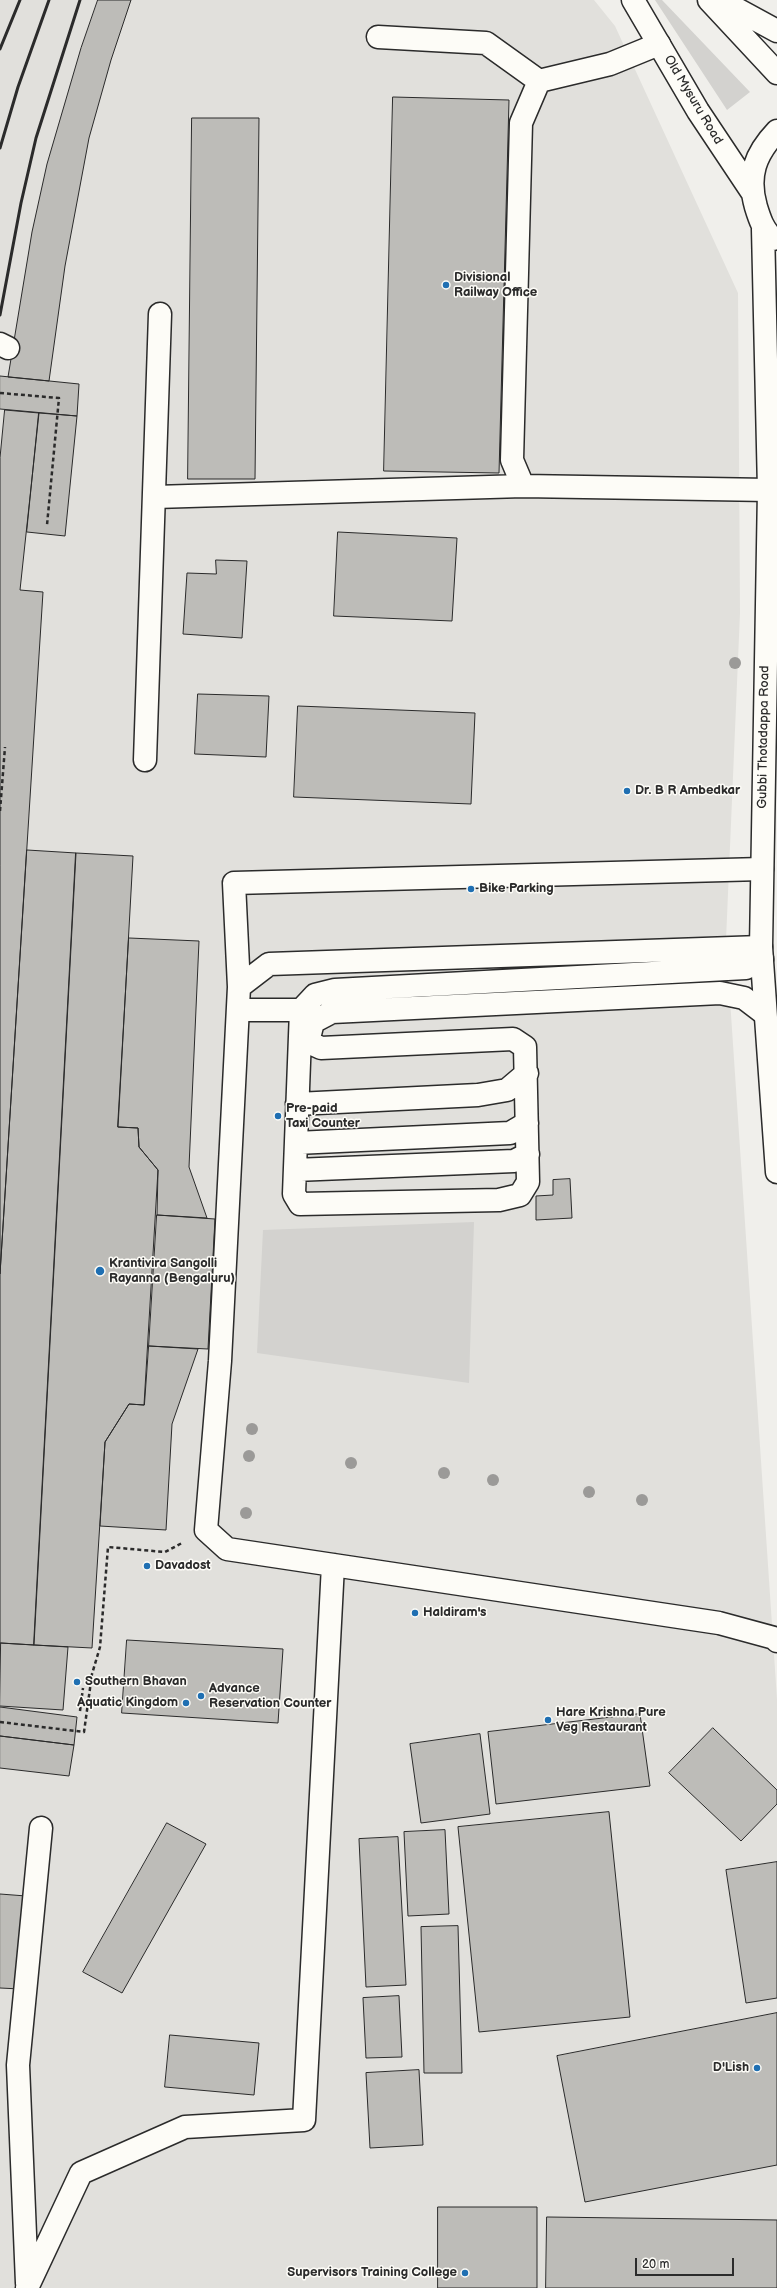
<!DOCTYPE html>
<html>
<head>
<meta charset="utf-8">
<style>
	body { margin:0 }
	#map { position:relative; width:777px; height:2288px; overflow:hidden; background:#f0efeb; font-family:"Balsamiq Sans",sans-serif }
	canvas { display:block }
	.scale { position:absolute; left:635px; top:2258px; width:99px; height:18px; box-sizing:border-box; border:2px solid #2b2b2b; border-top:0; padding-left:5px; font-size:12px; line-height:14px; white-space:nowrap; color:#2b2b2b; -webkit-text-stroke:3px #fdfcf7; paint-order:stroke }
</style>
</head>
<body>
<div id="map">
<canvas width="777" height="2288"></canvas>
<div class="scale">20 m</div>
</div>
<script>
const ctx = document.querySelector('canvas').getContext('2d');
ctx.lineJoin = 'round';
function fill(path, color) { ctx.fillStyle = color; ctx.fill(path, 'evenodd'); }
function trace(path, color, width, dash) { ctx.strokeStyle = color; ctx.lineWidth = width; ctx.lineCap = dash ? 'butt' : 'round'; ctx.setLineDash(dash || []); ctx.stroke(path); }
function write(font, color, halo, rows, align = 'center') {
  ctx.font = font + ' "Balsamiq Sans",sans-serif'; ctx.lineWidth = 3; ctx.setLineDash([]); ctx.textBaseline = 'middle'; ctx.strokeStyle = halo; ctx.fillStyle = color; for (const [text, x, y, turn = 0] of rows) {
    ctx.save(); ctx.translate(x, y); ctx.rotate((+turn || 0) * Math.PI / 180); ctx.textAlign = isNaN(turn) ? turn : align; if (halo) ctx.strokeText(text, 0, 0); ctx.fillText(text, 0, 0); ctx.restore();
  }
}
const built = new Path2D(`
	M0,0H594L615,26L738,293L740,613L726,940L777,1699V2288H0Z`);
const green = new Path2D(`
	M655,0H662L750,92L727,110Z
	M474,1222L469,1383L257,1353L263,1230Z`);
const building = new Path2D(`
	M98,0H131L111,60L89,138L65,266L49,381L8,377L32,232L47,164L81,48Z
	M393,97L509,100L499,473L384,471Z
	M192,118H259L255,479H188Z
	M0,376L79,384L77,416L0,409Z
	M5,410L39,413L20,590L43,592L0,1274V458Z
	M39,413L77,416L65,536L27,532Z
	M338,532L457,538L452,621L334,616Z
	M216,560L247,561L242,638L183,634L187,573L216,574Z
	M198,694L269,696L266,757L195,754Z
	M298,706L475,713L471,804L294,797Z
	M27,850L76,853L34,1645L0,1643V1274Z
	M76,853L133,856L118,1127L138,1128L139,1147L158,1170L144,1405L129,1404L105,1442L92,1648L34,1645Z
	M129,938L199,941L189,1167L207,1218L157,1215L158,1170L139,1147L138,1128L118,1127Z
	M570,1179L572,1218L536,1220V1196L553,1195V1180Z
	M157,1215L215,1219L208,1349L149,1346Z
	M149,1346L198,1349L172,1424L166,1530L100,1526L105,1442L129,1404L144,1405Z
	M127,1640L283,1649L278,1723L122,1713Z
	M1,1643L68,1647L63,1710L0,1706Z
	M0,1707L77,1717L74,1745L0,1736Z
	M640,1714L650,1786L496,1804L488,1732Z
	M713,1728L777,1790V1804L741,1841L669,1773Z
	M480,1734L490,1814L421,1823L410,1744Z
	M0,1736L74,1745L69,1776L0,1768Z
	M609,1812L630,2017L479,2032L458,1827Z
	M167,1823L206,1844L122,1993L83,1972Z
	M445,1830L449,1914L408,1916L404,1832Z
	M398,1837L406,1985L366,1987L359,1839Z
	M777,1862V1998L746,2003L726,1870Z
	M0,1894L26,1896L20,1989L0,1988Z
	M458,1926L462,2073H424L421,1927Z
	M399,1996L402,2057L366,2058L363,1998Z
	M777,2013V2165L585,2202L557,2056Z
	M170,2035L259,2043L254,2095L165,2087Z
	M419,2070L423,2145L370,2148L366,2073Z
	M438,2207H537V2288H438Z
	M547,2217L777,2220V2288H546Z`);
const path = new Path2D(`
	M0,393L59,398L47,525
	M0,811L5,747
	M80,1711L83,1688
	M0,1722L84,1732L92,1674L100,1647L108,1547L165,1552L182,1543`);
const minor = new Path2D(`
	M378,37L486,43L539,81
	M659,44L610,64L539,81L521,123L512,460L523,486L769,490
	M0,344L8,348
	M155,497L523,486
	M145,760L160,314
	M761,947L269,964L239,987L220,1361L206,1530L227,1549L719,1623L774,1638L777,1641
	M762,959L746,968L335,990L315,995L301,1010L294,1194L300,1204L499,1200L520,1195L528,1182L525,1047L513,1039L321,1048L308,1042L313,1022L332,1012L720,993L744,998L765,1014
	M239,987L234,883L762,869
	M238,1010H301
	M297,1104L478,1095L507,1090L527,1073
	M296,1143L510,1133L527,1123
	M295,1170L514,1161L528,1154
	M27,2283L18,2065L41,1828
	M27,2288L81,2173L185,2127L304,2120L333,1565`);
const major = new Path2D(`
	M633,0L698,111L752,192
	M709,0L777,73
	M720,0L777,31
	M763,229L769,490L761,947L777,1172
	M773,239C763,229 760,220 756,207C747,176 755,154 777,131`);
const rail = new Path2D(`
	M0,49L20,0
	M0,148L18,87L49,0
	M0,315L21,203L36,138L80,0`);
const trees = [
	[735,663],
	[252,1429],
	[249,1456],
	[351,1463],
	[444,1473],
	[493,1480],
	[589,1492],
	[642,1500],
	[246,1513]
];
const markers = [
	[446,285,4,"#1f6fb2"],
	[627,791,4,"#1f6fb2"],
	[471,889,4,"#1f6fb2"],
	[278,1116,4,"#1f6fb2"],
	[100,1271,5,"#1f6fb2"],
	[147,1566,4,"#1f6fb2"],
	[415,1613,4,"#1f6fb2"],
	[77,1682,4,"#1f6fb2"],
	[201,1696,4,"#1f6fb2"],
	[186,1703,4,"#1f6fb2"],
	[548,1720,4,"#1f6fb2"],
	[757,2068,4,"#1f6fb2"],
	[465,2273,4,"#1f6fb2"]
];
const streetNames = [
	["Old Mysuru Road",693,100,59],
	["Gubbi Thotadappa Road",764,737,-89]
];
const poiNames = [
	["Divisional",454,278],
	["Railway Office",454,293],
	["Dr. B R Ambedkar",635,791],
	["Bike Parking",479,889],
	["Pre-paid",286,1109],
	["Taxi Counter",286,1124],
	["Krantivira Sangolli",109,1264],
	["Rayanna (Bengaluru)",109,1279],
	["Davadost",155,1566],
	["Haldiram's",423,1613],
	["Southern Bhavan",85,1682],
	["Advance",209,1689],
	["Reservation Counter",209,1704],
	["Aquatic Kingdom",178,1703,"right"],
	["Hare Krishna Pure",556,1713],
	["Veg Restaurant",556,1728],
	["D'Lish",749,2068,"right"],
	["Supervisors Training College",457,2273,"right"]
];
fill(built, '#e1e0dc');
fill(green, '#d3d2cf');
fill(building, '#bdbcb8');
trace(building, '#2b2b2b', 1);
trace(minor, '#2b2b2b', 25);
trace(major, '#2b2b2b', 25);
trace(path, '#2b2b2b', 2.5, [4, 3]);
trace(minor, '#fdfcf7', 22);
trace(major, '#fdfcf7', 22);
trace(rail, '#2b2b2b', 3);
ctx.fillStyle = '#9b9a98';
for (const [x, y] of trees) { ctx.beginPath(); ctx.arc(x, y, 6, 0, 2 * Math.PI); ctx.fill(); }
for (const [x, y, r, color] of markers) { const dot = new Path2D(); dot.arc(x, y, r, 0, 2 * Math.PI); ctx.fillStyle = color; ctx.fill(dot); trace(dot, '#fdfcf7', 1.5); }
write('13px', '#2b2b2b', '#fdfcf7', streetNames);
write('bold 13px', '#2b2b2b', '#fdfcf7', poiNames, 'left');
</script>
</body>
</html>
